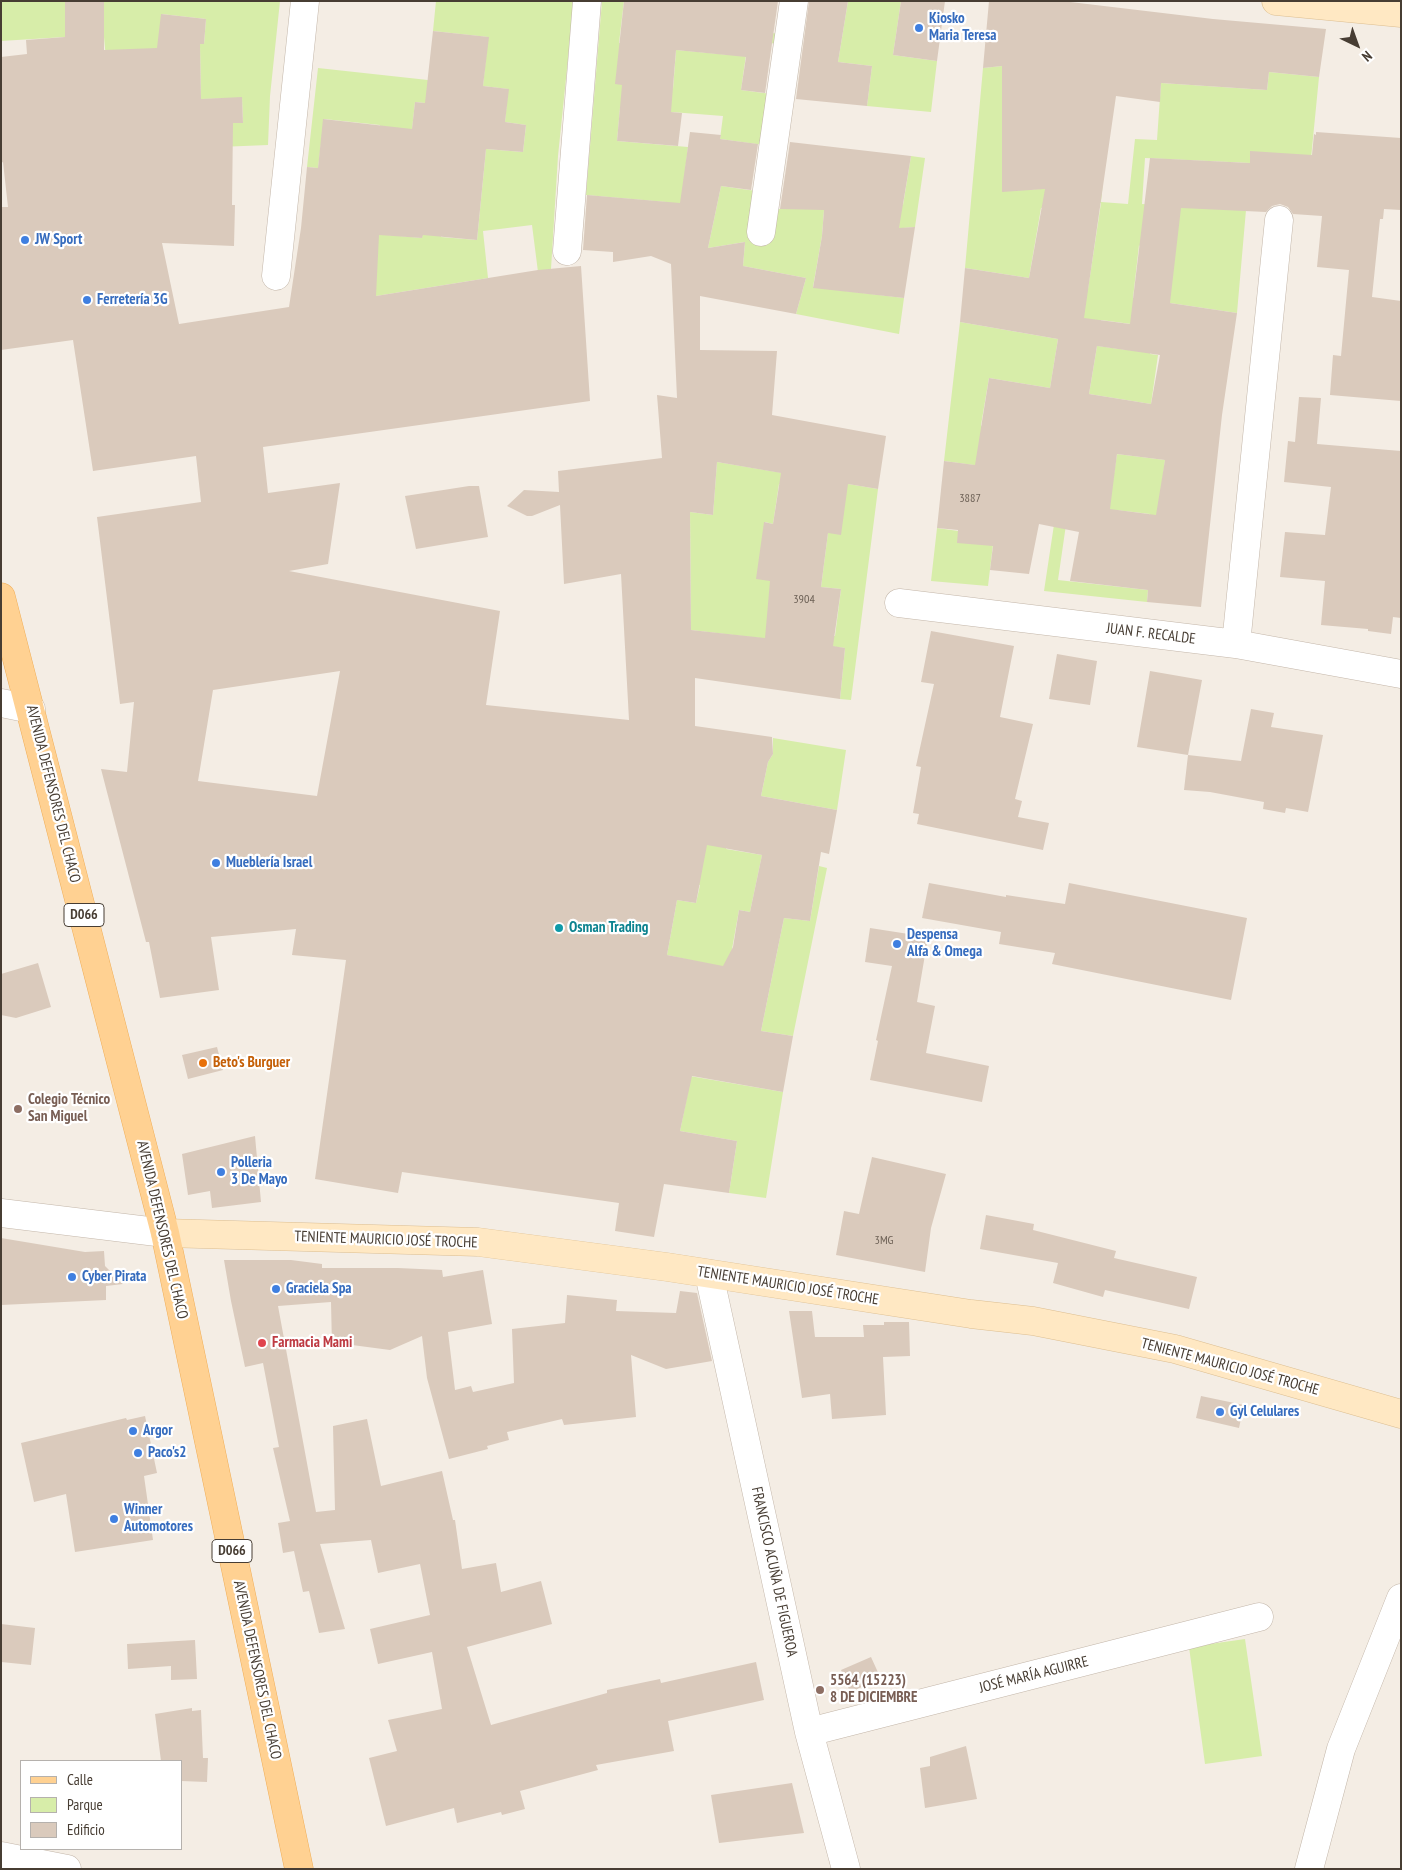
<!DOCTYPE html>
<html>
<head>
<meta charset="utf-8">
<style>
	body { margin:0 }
	#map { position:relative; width:1402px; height:1870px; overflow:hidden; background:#f4ede4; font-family:"PT Sans Narrow",sans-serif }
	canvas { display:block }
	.frame { position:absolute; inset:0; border:2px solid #473d33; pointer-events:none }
	.legend { position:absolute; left:20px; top:1760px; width:162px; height:90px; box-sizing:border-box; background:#fff; border:1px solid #b5b1ad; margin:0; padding:6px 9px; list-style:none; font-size:15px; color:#473d33 }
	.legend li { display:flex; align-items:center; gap:10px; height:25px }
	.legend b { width:25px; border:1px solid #b5b1ad }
	.north { position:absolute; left:1332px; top:20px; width:50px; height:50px; -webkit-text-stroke:4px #fff; paint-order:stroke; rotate:138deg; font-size:14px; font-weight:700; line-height:20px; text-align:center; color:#473d33 }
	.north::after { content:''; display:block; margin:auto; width:18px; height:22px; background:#473d33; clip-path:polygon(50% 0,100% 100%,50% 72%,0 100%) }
</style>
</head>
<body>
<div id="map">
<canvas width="1402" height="1870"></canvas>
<div class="frame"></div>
<ul class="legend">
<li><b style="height:6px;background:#ffd192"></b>Calle</li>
<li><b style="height:14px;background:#d7eda9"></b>Parque</li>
<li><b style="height:14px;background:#dacabc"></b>Edificio</li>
</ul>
<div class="north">N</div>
</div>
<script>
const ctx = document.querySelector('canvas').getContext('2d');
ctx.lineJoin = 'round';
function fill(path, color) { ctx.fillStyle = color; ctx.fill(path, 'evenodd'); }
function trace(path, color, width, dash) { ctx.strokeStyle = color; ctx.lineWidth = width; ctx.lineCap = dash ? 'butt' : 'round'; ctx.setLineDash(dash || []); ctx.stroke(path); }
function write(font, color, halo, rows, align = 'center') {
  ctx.font = font + ' "PT Sans Narrow",sans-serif'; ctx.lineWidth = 4.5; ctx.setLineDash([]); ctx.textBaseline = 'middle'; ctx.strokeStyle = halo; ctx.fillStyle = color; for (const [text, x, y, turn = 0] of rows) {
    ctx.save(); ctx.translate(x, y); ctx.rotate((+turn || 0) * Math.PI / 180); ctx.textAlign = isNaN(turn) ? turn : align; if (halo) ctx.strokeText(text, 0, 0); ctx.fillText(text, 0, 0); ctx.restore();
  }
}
const green = new Path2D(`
	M1,1H65V37L1,41Z
	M104,1H280L270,96L268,145L121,151L110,103L104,37ZM161,14L206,19L204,44ZM200,47L201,99L242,98L243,123H232L175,143Z
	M436,1H574L558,156L551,269L538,272L532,225L483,231L488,278L376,296L355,232L422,238L425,210L443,212L441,237L477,240L486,149L523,152L526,125L505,122L508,89L483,86L488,37L433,31Z
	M602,1H624L619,43L661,48L673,89L676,51L666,49L730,55L734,29L781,34L780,44L748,41L741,90L771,94L764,145L720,139L723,116L620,108L617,141L688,147L675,253L660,255L666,202L586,195Z
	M848,1H901L893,55L937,61L931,112L867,106L872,66L838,62Z
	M1002,66V191L1078,187L1106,151L1101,202L1128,204L1135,139L1157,140L1161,83L1267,90L1269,72L1319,77L1308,189L1251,152L1250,163L1145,158L1142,204L1246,210L1237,313L1170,303L1139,245L1133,298L1158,301L1150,354L1158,355L1151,404L1089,394L1097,346L1058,339L1050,388L989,378L981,425L1004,469L944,461L960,322L1058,339L1088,289L1101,203L1041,208L1029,278L965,268L983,68ZM1101,320L1131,324L1127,350L1098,346Z
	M318,68L437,81L435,104L415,102L407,176L375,173L380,125L324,119L318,168L307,167Z
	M911,156L925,158L915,227L833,234L824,210L822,236L813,287L904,298L899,334L796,314L806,278L743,266L745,242L708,248L721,186L756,191L750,241L770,240L774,209H824L903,205Z
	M1066,445L1113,480L1117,454L1101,452L1165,460L1155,540L1147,539L1150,514L1116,510L1113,530L1070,497L1058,580L1148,590L1147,602L1044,591Z
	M717,462L878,489L851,700L840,699L845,648L691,630L690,512L713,515ZM779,484L846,496L828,533L821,587L841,589L835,636L785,631L770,581L765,522L773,524Z
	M937,528L994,536L988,586L931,581Z
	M773,738L846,750L837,810L761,796L768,762L773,754Z
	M731,816L726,849L762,855L750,912L739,910L729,966L663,979L694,961L667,955L677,900L696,903L700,885L681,882L688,843Z
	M819,866L827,868L793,1036L761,1031L784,918L810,921Z
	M678,1074L783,1092L766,1198L729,1193L737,1141L680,1131L688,1092Z
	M1245,1639L1262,1756L1205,1764L1189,1647Z`);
const building = new Path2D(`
	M65,1H104V50L157,48L161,14L206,19L204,44H200L201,99L242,97L243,123H233L232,205H235L234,246L162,243L179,324L289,307L301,228L307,167L318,168L323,119L412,129L415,102L425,103L433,31L489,37L483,86L509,89L505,122L526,125L523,152L486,149L477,240L423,235L422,238L379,235L376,296L538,270L581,266L590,401L263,447L268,493L340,483L328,564L289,571L500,611L486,705L629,720L621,574L564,584L560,505L532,516H527L507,506L524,490L559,492L558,471L662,458L657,395L677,398L671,264L651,256L613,262V252L583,250L587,195L680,203L690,132L721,135L720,139L758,144L751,190L721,186L708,248L745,242L743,266L806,278L796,314L700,296V350L777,351L772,415L886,436L878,489L848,484L841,535L828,533L821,587L841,589L833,646L845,648L840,699L695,678V726L772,737L773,754L768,762L761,796L837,810L829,854L821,852L810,921L784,918L761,1031L793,1036L783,1092L692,1076L680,1131L737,1141L729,1193L664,1184L654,1237L615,1231L619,1203L402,1172L398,1193L315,1179L346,960L292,955L296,929L211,937L219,990L160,998L149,942H146L101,769L127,772L134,702L120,704L97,517L201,502L196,456L93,471L73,340L1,350V207H8L3,162L1,163V57L27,54L26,40L65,37ZM717,462L781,473L773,524L764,522L756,579L770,581L765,638L691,630L690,512L713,515ZM340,671L317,796L198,781L213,690ZM707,845L762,855L750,912L739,910L733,947L723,966L667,955L677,900L696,903Z
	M624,1H778L765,93L741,90L746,57L676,50L671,112L682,113L678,146L617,141L622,85L615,84Z
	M809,1H848L838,62L872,66L867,106L796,99Z
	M901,1H945L937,61L893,55Z
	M989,1H1062L1213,19L1326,29L1319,77L1269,72L1267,90L1161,83L1160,102L1116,96L1084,318L1130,324L1150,158L1250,163V151L1312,155L1314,134L1316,135V132L1401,138V210L1384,209L1383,219H1380L1372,297L1401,301V401L1330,395L1333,355L1341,356L1349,270L1317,267L1322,216L1293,214L1288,207L1280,204L1272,206L1266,212L1181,208L1170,303L1237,313L1222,415L1201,607L1147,602L1148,590L1070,581L1079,532L1039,524L1029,574L990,570L993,546L957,543L958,530L937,528L944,461L975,465L989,378L1050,388L1058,339L960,322L965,268L1029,278L1045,189L1002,192V66L983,68ZM1097,346L1160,355L1151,404L1089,394ZM1117,454L1165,460L1156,515L1110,509Z
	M790,142L911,156L899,228L915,227L904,298L813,288L822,236L824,210L780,209Z
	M1299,397L1321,398L1317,444L1401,451V618L1393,617L1391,634L1368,631V629L1321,625L1325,581L1280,577L1285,532L1325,535L1331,487L1284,482L1288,441L1295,442Z
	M469,486H479L488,537L416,549L405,496Z
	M931,631L1014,646L1000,717L1033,724L1015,799L1022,801L1018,817L1049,823L1043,850L917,824L919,814L913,813L921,767L916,766L934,684L921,682Z
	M1057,654L1097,661L1090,705L1049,699Z
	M1150,671L1202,680L1188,755L1137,747Z
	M1251,709L1274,713L1271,727L1323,735L1308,812L1286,808L1285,813L1263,809L1264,802L1210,792L1184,790L1188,755L1241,761Z
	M929,883L1006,897V895L1065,904L1069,883L1247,918L1231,1000L1052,964L1055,953L999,944L1001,932L922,918Z
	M870,928L928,937L917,1002L935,1006L926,1053L989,1066L982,1102L870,1080L878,1041L876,1040L892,966L865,962Z
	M38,963L51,1007L16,1018L1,1015V974Z
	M217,1047L223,1070L188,1079L182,1055Z
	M255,1136L261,1202L212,1208L210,1191L188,1195L182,1154Z
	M872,1157L946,1174L931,1228L925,1272L836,1255L844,1211L859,1214Z
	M986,1215L1034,1224L1033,1230L1116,1251L1114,1258L1197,1277L1189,1309L1105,1290L1103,1297L1053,1283L1058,1263L980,1249Z
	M1,1238L85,1252L104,1251L105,1266L123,1284L106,1286V1300L1,1305Z
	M224,1260H291L322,1264V1268H398L442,1270L443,1277L483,1270L492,1324L448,1332L455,1390L471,1386L473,1392L514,1383L512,1329L565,1323L567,1295L617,1300L616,1311L676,1313L680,1291L697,1293L712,1361L666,1369L631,1355L636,1417L564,1425L562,1419L507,1432L509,1440L487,1446L488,1449L449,1459L427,1378L422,1336L390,1350L352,1345L332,1346L331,1302L278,1306L316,1512L335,1510L333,1426L367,1419L381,1486L442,1471L453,1520H455L462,1569L496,1563L501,1592L541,1581L552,1624L467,1647L491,1725L607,1693V1690L660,1679L661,1683L756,1662L764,1700L668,1721L674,1751L596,1765L598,1770L520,1791L525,1809L502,1815L501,1812L457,1823L454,1808L386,1826L369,1758L397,1751L388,1720L442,1709L432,1652L378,1664L370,1629L430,1615L420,1564L378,1573L371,1540L320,1544L345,1629L319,1633L309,1591L303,1592L294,1551L283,1553L278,1523L290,1521L273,1448L279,1447L263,1363L245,1367L231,1301Z
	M789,1311H812L815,1337H864L863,1325H884V1322H909L910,1356L883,1357L886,1415L832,1419L830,1394L802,1398Z
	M1201,1396L1244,1405L1239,1428L1196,1418Z
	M145,1416L157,1473L144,1476L153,1540L75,1552L66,1494L34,1502L21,1443L126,1418L127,1420Z
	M1,1624L35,1628L31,1665L1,1662Z
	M195,1640L197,1679L171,1680V1666L128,1669L127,1644Z
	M871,1657L881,1679L850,1692L841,1670Z
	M192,1708V1711L201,1710L203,1758H208L207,1782L181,1781V1761H161L155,1714Z
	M966,1746L977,1799L925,1808L920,1768L930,1766V1757Z
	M792,1783L804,1833L719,1843L711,1795Z`);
const street = new Path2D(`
	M761,232L794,1
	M567,251L587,1
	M276,276L305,1
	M899,603L1236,644L1401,674
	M1236,644L1279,220
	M1,703L31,709
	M1,1213L165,1233
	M709,1274L809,1732L846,1869
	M809,1732L1259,1617
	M1,1856L67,1869
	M1309,1869L1341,1749L1401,1598`);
const secondary = new Path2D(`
	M1276,1L1401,13
	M165,1233L478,1242L667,1267L971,1314L1033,1321L1175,1349L1401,1414`);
const primary = new Path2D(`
	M1,597L165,1233L299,1869`);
const markers = [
	[919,28,5,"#3f7fe0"],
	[25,240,5,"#3f7fe0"],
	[87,300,5,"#3f7fe0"],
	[216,863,5,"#3f7fe0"],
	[559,928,5,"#0f9aa8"],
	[897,944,5,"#3f7fe0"],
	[203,1063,5,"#e8710a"],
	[18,1109,5,"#8d6e63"],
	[221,1172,5,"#3f7fe0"],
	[72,1277,5,"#3f7fe0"],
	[276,1289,5,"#3f7fe0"],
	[262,1343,5,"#e0444e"],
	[1220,1412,5,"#3f7fe0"],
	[133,1431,5,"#3f7fe0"],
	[138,1453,5,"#3f7fe0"],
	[114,1519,5,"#3f7fe0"],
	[820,1690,5,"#8d6e63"]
];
const numberNames = [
	["3887",970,499],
	["3904",804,600],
	["3MG",884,1241]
];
const shields = [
	[84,915,40],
	[232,1551,40]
];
const shieldNames = [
	["D066",84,915],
	["D066",232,1551]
];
const shopNames = [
	["Kiosko",929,19],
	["Maria Teresa",929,36],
	["JW Sport",35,240],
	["Ferretería 3G",97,300],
	["Mueblería Israel",226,863],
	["Despensa",907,935],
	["Alfa & Omega",907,952],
	["Polleria",231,1163],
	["3 De Mayo",231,1180],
	["Cyber Pirata",82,1277],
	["Graciela Spa",286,1289],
	["Gyl Celulares",1230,1412],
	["Argor",143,1431],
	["Paco's2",148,1453],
	["Winner",124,1510],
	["Automotores",124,1527]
];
const streetNames = [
	["JUAN F. RECALDE",1151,634,7],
	["AVENIDA DEFENSORES DEL CHACO",53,794,76],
	["AVENIDA DEFENSORES DEL CHACO",162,1230,77],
	["TENIENTE MAURICIO JOSÉ TROCHE",386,1240,2],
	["TENIENTE MAURICIO JOSÉ TROCHE",788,1286,9],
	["TENIENTE MAURICIO JOSÉ TROCHE",1230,1367,15],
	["FRANCISCO ACUÑA DE FIGUEROA",774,1572,78],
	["AVENIDA DEFENSORES DEL CHACO",257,1670,78],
	["JOSÉ MARÍA AGUIRRE",1034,1675,-14]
];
const cultureNames = [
	["Osman Trading",569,928]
];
const foodNames = [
	["Beto's Burguer",213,1063]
];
const educationNames = [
	["Colegio Técnico",28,1100],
	["San Miguel",28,1117],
	["5564 (15223)",830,1681],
	["8 DE DICIEMBRE",830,1698]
];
const healthNames = [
	["Farmacia Mami",272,1343]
];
fill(green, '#d7eda9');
fill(building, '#dacabc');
trace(street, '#c3b6a9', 29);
trace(secondary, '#dcbe91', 29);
trace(primary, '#efad57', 29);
trace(street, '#fff', 28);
trace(secondary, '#ffe8c3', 28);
trace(primary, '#ffd192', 28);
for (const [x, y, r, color] of markers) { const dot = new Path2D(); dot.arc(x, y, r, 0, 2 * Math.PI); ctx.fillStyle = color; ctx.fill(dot); trace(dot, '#fff', 2); }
write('12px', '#6c6055', null, numberNames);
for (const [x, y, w] of shields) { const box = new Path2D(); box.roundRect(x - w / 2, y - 11.5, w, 23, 4); ctx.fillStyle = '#fff'; ctx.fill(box); trace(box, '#473d33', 1); }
write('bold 14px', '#473d33', null, shieldNames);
write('bold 15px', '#366cbe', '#fff', shopNames, 'left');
write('15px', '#473d33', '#fff', streetNames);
write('bold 15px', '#0d838f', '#fff', cultureNames, 'left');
write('bold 15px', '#c56008', '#fff', foodNames, 'left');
write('bold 15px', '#785e54', '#fff', educationNames, 'left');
write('bold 15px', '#be3a42', '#fff', healthNames, 'left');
</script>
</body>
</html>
